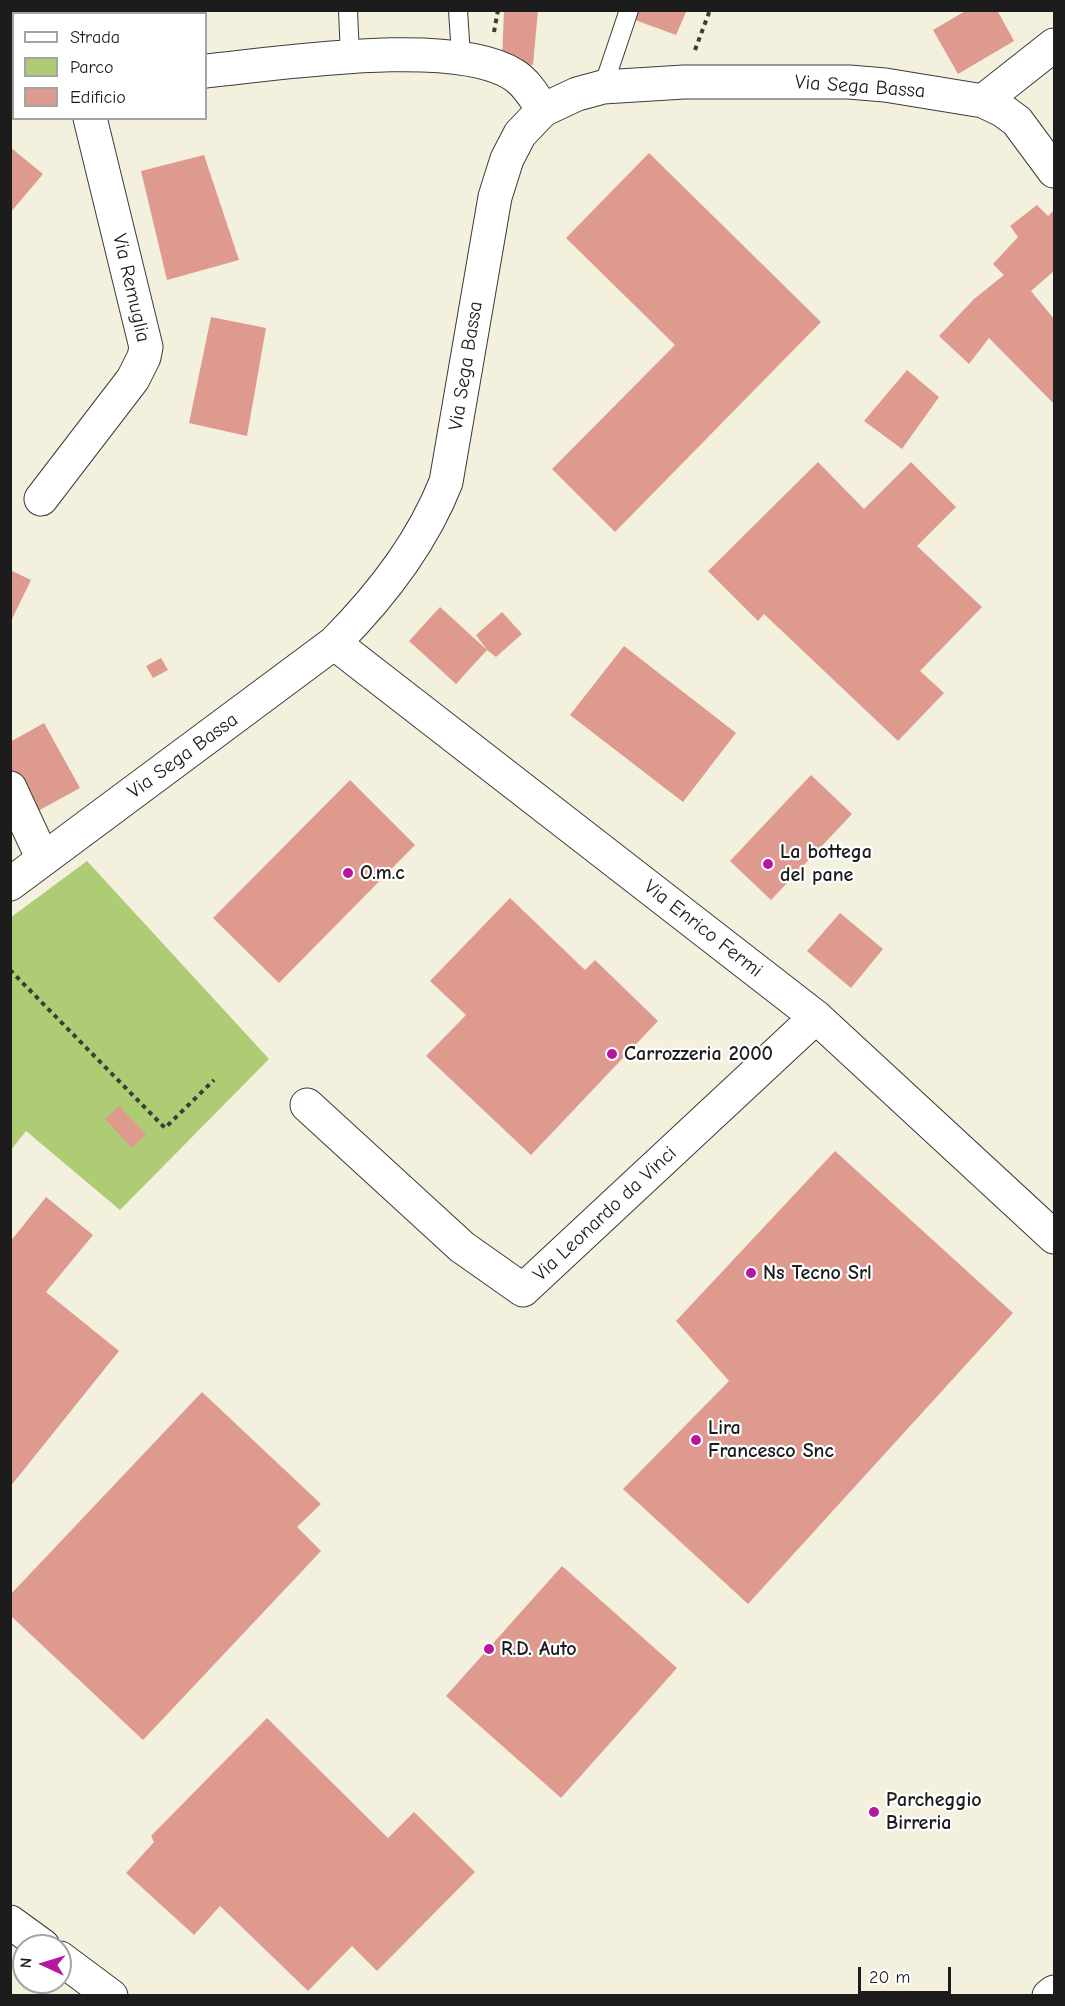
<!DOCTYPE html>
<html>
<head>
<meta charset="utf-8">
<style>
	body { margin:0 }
	#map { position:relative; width:1065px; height:2006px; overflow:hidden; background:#f4f0de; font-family:"Comic Neue",sans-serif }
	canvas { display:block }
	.frame { position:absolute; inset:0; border:12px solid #1c1c1c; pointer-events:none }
	.legend { position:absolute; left:12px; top:12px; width:195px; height:108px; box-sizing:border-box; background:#fff; border:2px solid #a4a4a4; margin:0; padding:8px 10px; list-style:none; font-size:18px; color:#1c1c1c }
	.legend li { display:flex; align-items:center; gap:12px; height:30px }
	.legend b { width:30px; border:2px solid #a4a4a4 }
	.north { position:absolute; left:12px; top:1934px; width:60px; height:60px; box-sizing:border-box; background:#fff; border:2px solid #a4a4a4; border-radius:50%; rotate:274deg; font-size:16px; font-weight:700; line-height:24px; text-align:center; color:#1c1c1c }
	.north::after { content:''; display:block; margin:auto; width:21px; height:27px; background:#b5179e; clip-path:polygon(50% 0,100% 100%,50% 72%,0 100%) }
	.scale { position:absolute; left:858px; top:1967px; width:93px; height:27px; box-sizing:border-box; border:3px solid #1c1c1c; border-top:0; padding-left:8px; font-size:18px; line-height:21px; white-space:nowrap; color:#1c1c1c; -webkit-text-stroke:4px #fff; paint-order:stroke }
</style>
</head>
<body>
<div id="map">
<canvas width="1065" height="2006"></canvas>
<div class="frame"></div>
<ul class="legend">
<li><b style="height:8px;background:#fff"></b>Strada</li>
<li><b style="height:16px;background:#adcc74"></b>Parco</li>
<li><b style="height:16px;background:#df9a8f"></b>Edificio</li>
</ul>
<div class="north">N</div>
<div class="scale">20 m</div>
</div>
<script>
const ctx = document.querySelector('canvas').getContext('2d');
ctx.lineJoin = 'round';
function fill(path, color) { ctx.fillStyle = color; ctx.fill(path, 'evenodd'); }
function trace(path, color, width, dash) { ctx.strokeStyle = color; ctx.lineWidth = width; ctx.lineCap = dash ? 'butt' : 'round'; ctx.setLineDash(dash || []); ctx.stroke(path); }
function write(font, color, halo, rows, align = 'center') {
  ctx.font = font + ' "Comic Neue",sans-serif'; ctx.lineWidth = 4.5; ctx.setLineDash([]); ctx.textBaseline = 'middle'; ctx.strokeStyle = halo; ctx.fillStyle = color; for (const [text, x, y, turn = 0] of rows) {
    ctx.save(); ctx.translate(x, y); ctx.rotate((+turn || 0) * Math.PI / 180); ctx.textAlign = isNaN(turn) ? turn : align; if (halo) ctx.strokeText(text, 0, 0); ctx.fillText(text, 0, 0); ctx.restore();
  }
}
const green = new Path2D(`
	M87,861L269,1059L120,1210L26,1131L11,1150L10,918Z`);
const building = new Path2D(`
	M504,10H538L533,65L502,62Z
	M638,10H687L676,35L635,20Z
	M967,10H997L1014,41L958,74L933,30Z
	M10,147L43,174L10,213Z
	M649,153L821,322L615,532L552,469L675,345L566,238Z
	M204,155L239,260L167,280L141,171Z
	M1037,205L1048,216L1054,210V271L1031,291L1054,319V404L989,338L969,364L939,336L974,299L1004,275L993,264L1018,237L1010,226Z
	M211,317L266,328L247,436L189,423Z
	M907,370L939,397L902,449L864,421Z
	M818,462L864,509L911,462L956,507L917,546L982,607L920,671L944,693L898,741L764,614L758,621L708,571Z
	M10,570L31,580L10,623Z
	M440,607L487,650L456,684L409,641Z
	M502,612L522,634L496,657L487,650L476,635Z
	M624,646L736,733L683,802L570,715Z
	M161,658L168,670L153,678L146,666Z
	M44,723L80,788L36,812L10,768V742Z
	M811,775L852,814L771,900L730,861Z
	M350,780L415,845L279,983L213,918Z
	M510,898L585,970L595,960L658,1021L531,1155L426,1056L466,1015L430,981Z
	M840,913L883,949L851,988L807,951Z
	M119,1106L146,1134L132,1148L105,1119Z
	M835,1151L1013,1313L748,1604L623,1489L729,1381L676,1321Z
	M46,1197L93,1235L46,1292L119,1351L10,1487V1242Z
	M202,1392L321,1504L297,1527L321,1551L143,1740L10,1615V1595Z
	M562,1566L677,1668L561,1798L446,1696Z
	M267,1718L388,1838L414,1812L475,1872L377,1971L352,1946L308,1991L220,1906L194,1935L126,1873L154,1842L151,1836Z`);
const path = new Path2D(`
	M494,32L498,10
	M695,50L710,10
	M10,970L165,1128L214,1080`);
const lane = new Path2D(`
	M348,10L350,57
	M458,10L461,56
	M603,87L629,10`);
const street = new Path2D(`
	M206,71C278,64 455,36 514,75C527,83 535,98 543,110
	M10,73H14
	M983,101L1054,45
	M41,499L133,379L144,357L146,347L90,118
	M334,643L816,1017L1054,1237
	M10,788L43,859
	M10,884L334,643C380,597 422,543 446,482L495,197L507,159L520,134L543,110L577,94L603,87L684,82H849L885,85L983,101L1002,110L1017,121L1054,171
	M307,1105L462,1247L523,1290L816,1017
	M10,1922L43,1946
	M60,1958L111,1996
	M1049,1996L1054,1992`);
const markers = [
	[768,864,6,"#b5179e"],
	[348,873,6,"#b5179e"],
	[612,1054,6,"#b5179e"],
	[751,1273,6,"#b5179e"],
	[696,1440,6,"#b5179e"],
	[489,1649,6,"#b5179e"],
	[874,1812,6,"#b5179e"]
];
const streetNames = [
	["Via Sega Bassa",860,87,4],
	["Via Remuglia",131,288,77],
	["Via Sega Bassa",466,366,-81],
	["Via Sega Bassa",183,756,-36],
	["Via Enrico Fermi",703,929,38],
	["Via Leonardo da Vinci",605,1214,-43]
];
const poiNames = [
	["La bottega",780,852],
	["del pane",780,875],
	["O.m.c",360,873],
	["Carrozzeria 2000",624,1054],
	["Ns Tecno Srl",763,1273],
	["Lira",708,1428],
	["Francesco Snc",708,1451],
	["R.D. Auto",501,1649],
	["Parcheggio",886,1800],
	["Birreria",886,1823]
];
fill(green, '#adcc74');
fill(building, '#df9a8f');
trace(lane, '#3c3c39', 20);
trace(street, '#3c3c39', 35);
trace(path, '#3c3c39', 4, [4.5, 4.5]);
trace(lane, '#fff', 18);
trace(street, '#fff', 33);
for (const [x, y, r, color] of markers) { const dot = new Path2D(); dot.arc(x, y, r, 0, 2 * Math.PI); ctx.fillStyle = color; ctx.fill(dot); trace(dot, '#fff', 2); }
write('20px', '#1c1c1c', '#fff', streetNames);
write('bold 20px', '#1c1c1c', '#fff', poiNames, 'left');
</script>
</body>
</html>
